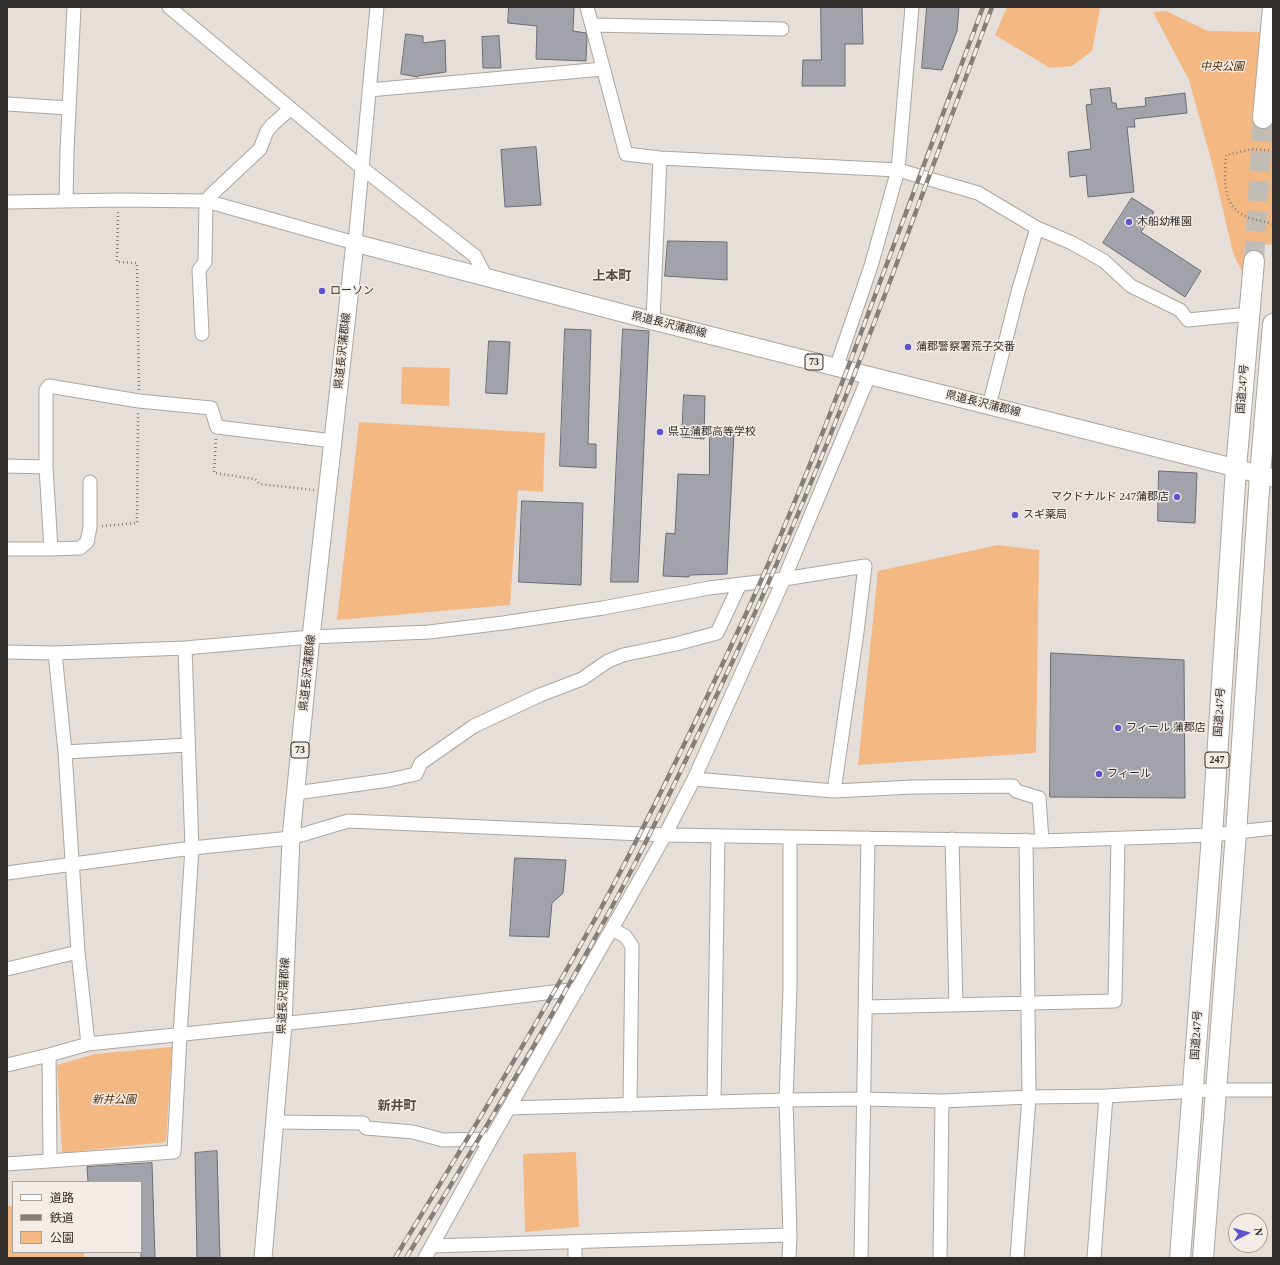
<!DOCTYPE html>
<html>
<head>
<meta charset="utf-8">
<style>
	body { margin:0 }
	#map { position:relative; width:1280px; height:1265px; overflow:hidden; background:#e6dfd9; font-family:"Times New Roman","Noto Sans JP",serif }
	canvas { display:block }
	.frame { position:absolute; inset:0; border:8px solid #312e2c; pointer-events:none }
	.legend { position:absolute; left:12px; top:1181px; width:130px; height:72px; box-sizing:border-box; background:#f4ece6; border:1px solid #a6a09c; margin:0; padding:5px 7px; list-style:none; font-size:12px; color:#312e2c }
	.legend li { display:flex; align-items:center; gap:8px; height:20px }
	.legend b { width:20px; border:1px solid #a6a09c }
	.north { position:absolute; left:1228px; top:1213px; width:40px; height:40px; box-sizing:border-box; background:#f4ece6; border:1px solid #a6a09c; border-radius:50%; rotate:84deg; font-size:11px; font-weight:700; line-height:16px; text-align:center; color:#312e2c }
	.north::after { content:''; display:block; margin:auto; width:14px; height:18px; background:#5e54cd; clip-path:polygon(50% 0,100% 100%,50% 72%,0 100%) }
</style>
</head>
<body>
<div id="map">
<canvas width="1280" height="1265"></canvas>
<div class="frame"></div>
<ul class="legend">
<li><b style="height:5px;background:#fff"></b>道路</li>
<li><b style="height:5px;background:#847f7b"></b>鉄道</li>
<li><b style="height:11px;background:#f4b883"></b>公園</li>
</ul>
<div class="north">N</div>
</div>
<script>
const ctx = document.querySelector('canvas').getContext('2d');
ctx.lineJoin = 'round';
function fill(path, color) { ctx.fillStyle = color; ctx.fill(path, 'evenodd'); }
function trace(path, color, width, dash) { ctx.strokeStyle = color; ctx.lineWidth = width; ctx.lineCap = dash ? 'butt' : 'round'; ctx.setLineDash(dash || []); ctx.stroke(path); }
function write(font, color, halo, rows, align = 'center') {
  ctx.font = font + ' "Times New Roman","Noto Sans JP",serif'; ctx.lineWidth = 3; ctx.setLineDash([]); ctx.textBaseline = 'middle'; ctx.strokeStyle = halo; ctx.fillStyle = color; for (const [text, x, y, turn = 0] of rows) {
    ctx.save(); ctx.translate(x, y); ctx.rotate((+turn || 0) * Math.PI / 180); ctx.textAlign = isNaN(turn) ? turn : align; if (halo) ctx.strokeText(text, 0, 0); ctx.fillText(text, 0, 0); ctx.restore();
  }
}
const green = new Path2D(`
	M1007,7H1098L1100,9L1092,51L1072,66L1050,68L995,35Z
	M1166,11L1208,31L1261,32L1252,119L1273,122V245L1245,242L1243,274L1233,253L1213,167L1189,80L1153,12Z
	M402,367L450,368L449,406L401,404Z
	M359,422L545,433L543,492L518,490L510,605L337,620Z
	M998,545L1039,550L1036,753L858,765L878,571Z
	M172,1047L166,1142L62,1153L57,1065L95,1054Z
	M576,1152L579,1227L525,1232L523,1154Z
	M7,1206H13V1252H84V1258H7Z`);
const building = new Path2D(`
	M509,7H574L573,31L586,33L587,38L586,61L536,59L537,26L508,23Z
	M821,7H862L863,44H845V86H802L803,60H821Z
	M927,7H959L957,31L942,70L922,68Z
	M406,34L423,36V43L445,40L446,72L418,76V77L401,74Z
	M499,36L501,68H483L482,37Z
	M1110,88L1112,103H1116L1117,109L1146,106L1145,98L1185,93L1187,113L1134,119L1135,127H1127L1134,192L1088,197L1086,175L1070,177L1068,152L1091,149L1086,105L1092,104L1090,90Z
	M536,147L541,205L505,207L501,150Z
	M1132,198L1154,212L1141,232L1201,271L1185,297L1103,243Z
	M668,241L727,242V280L665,276Z
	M565,329L591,330L588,444H596V468L560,466Z
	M623,329L649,331L638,582H611Z
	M489,341L510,342L507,394L486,393Z
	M684,395L705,396L704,439L682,437Z
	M710,432L734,433L727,574L690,575L689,577L663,576L666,533L675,534L678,474L709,475Z
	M1159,471L1197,473L1195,523L1158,521Z
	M522,501L583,503L581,585L519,582Z
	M1051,653L1184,660L1185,798L1050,797Z
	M515,858L566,860L563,893L552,903L549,937L510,936Z
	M217,1151L220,1258H197L195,1153Z
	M152,1163L155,1258H141V1182H88L87,1167Z`);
const highwayTunnel = new Path2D(`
	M1254,261L1263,118`);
const path = new Path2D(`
	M1273,151L1253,149L1226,155C1225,175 1221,203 1243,215C1251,220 1264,221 1273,224
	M118,212L117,262L137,263L139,390
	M216,439L214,473L255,479L260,484L314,490
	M102,526L137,523L138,413`);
const minor = new Path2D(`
	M169,7L362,168L475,256L486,277
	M587,7L626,154L660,158L898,170L978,193L1037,228L1072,243L1104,261L1131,286L1180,310L1188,320L1249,314
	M592,25L782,29
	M369,90L603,69
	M7,104L69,108
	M66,201L67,151L74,7
	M7,202L118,200L206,201L355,243L377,7
	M653,321L660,158
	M202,334L199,270L205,262L206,201L212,194L260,149L267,131L272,125L290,109
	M836,368L871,266L898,170L912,7
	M989,406L1018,292L1037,228
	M7,466L46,467
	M7,549H51L46,467V390L49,386L139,401L211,408L217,427L333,441
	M51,549L80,548L87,542L90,527V482
	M7,652L55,653L185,648L311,637L429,632L503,623L603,608L709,588L784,579L865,566L857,632L834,791
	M55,653L65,752L78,952L88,1044
	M65,752L188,745
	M694,779L834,791L913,787L1013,786L1016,791L1039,798L1042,841
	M296,793L389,780L416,774L421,763L474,726L540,695L582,679L608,661L623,655L676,644L717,633L740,584
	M952,839L956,1005
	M7,873L192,848L291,838L348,821L665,835L1042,841L1212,835L1273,828
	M612,929L625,936L632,946L630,1105
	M7,969L78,952
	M866,1007L1115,1001L1118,839
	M49,1055L50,1160
	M7,1065L49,1055L88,1044L357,1016L578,989
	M714,1102L718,836
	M509,1108L786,1100L864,1099L942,1101L1029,1097L1106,1096
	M275,1122L363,1123L366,1128L413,1132L443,1140L491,1139
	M7,1164L174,1152L180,1035L192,848L185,648
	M575,1242V1258
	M432,1246L790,1235
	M425,1258L491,1139L630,897L665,835L694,779L784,579L869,376
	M789,1258L790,1235L786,1100L790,988V837
	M861,1258L868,838
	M940,1258L942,1101
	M1017,1258L1029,1097L1026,840
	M1094,1258L1106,1096L1216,1090H1273`);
const major = new Path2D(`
	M263,1258L283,1024L291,838L311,637L355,243L653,321L1236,468L1273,478`);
const highway = new Path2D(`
	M1263,118L1273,7
	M1180,1258L1212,835L1236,468L1254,261
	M1203,1258L1236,833L1260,475L1273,324`);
const rail = new Path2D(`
	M395,1258C465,1143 535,1028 600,910C652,814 699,715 745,616C796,505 840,390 883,274C917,185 950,96 983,7
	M406,1258C484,1132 561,1004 630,873C667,801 702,727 736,654C795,528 846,398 895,268C927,181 960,94 992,7`);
const markers = [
	[1129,222,4,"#5e54cd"],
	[322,291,4,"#5e54cd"],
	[908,347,4,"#5e54cd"],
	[660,432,4,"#5e54cd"],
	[1177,497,4,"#5e54cd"],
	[1015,515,4,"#5e54cd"],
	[1118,728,4,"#5e54cd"],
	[1099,774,4,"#5e54cd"]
];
const shields = [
	[814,362,18],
	[300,750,18],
	[1217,760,24]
];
const shieldNames = [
	["73",814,362],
	["73",300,750],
	["247",1217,760]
];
const parkNames = [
	["中央公園",1222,67],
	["新井公園",114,1100]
];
const poiNames = [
	["木船幼稚園",1137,222],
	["ローソン",330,291],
	["蒲郡警察署荒子交番",916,347],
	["県立蒲郡高等学校",668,432],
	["マクドナルド 247蒲郡店",1169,497,"right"],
	["スギ薬局",1023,515],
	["フィール 蒲郡店",1126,728],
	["フィール",1107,774]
];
const streetNames = [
	["県道長沢蒲郡線",669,325,14],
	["県道長沢蒲郡線",343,351,-84],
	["国道247号",1243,389,-85],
	["県道長沢蒲郡線",983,404,14],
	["県道長沢蒲郡線",308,673,-84],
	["国道247号",1220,712,-86],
	["県道長沢蒲郡線",284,996,-87],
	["国道247号",1197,1035,-86]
];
const quarterNames = [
	["上本町",612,277],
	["新井町",397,1107]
];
fill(green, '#f4b883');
fill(building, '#a1a2aa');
trace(building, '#6b6c73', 1);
trace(highwayTunnel, '#c2bcb6', 20, [20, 10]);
trace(minor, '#aca59f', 15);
trace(major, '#aca59f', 19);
trace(highway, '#aca59f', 22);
trace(path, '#837e7a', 2.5, [1, 3]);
trace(minor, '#fff', 13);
trace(major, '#fff', 17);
trace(highway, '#fff', 20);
trace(rail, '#847f7b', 4.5);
trace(rail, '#f4ece6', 3, [9]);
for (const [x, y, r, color] of markers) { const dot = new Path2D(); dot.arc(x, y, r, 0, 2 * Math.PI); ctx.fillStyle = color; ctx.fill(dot); trace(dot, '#f4ece6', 1.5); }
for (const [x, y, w] of shields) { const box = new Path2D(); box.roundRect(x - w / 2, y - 8, w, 16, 3); ctx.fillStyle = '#f4ece6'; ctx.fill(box); trace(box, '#312e2c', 1); }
write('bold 10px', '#312e2c', null, shieldNames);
write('italic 11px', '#522b00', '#f4ece6', parkNames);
write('11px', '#312e2c', '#f4ece6', poiNames, 'left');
write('11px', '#312e2c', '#f4ece6', streetNames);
write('bold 13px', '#534d48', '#f4ece6', quarterNames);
</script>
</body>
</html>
